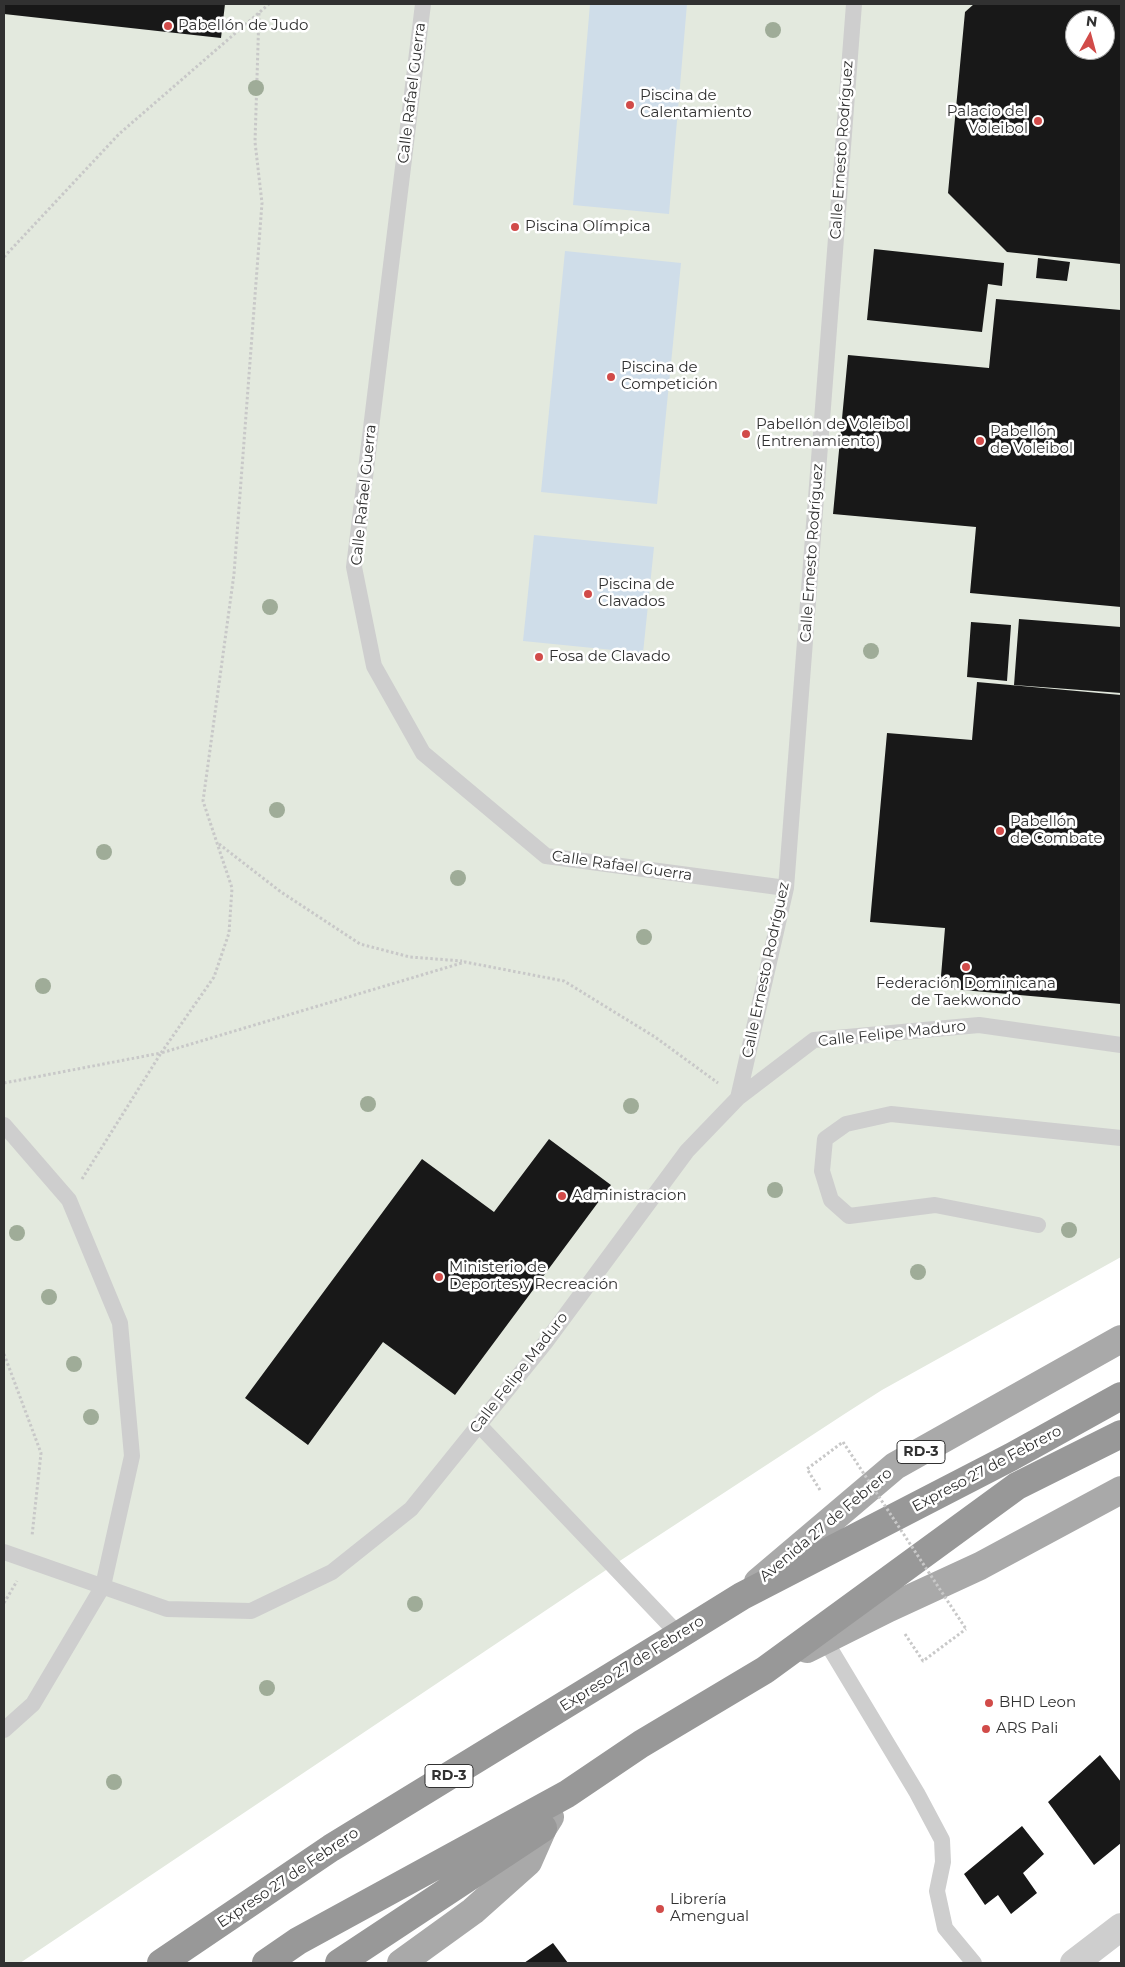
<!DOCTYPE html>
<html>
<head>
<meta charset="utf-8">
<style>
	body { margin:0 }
	#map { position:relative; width:1125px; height:1967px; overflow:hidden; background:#fff; font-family:Montserrat,sans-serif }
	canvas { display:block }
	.frame { position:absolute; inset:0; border:5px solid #313131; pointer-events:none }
	.north { position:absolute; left:1065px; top:10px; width:50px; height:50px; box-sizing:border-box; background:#fff; border:1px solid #adadad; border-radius:50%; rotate:7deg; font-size:14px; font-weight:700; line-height:20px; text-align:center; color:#313131 }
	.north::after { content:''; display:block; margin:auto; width:18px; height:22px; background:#d14b49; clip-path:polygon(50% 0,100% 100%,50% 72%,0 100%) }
</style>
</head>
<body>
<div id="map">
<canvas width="1125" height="1967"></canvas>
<div class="frame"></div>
<div class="north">N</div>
</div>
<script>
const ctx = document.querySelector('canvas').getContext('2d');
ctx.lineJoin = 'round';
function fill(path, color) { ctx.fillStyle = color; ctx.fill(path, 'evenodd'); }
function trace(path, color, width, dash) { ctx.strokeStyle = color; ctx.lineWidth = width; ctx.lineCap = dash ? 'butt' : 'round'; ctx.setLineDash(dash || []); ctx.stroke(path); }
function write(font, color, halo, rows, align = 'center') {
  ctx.font = font + ' Montserrat,sans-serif'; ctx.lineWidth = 5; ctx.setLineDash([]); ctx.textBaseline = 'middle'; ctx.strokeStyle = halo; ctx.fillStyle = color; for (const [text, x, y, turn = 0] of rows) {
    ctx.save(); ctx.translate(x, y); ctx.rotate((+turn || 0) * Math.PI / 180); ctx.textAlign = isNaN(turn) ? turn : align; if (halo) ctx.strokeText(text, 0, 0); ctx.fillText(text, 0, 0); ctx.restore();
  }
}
const green = new Path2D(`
	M4,4H1121V1257L882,1390L846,1413L612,1566L20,1963H4ZM1075,20H1105V50H1075Z`);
const water = new Path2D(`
	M590,4H687L669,214L573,205Z
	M565,251L681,263L657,504L541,492Z
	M534,535L654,547L643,653L523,641Z`);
const building = new Path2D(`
	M4,4H225L221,38L4,14Z
	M974,4H1121V264L1007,252L948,193L965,12ZM1075,20H1105V50H1075Z
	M874,249L1004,263L1002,286L988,284L982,332L867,320Z
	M1038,258L1070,262L1067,281L1036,278Z
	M996,299L1121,310V607L970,593L976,527L833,514L848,355L989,368Z
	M1019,619L1121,627V693L1014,685Z
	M971,622L1011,625L1007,681L967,677Z
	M977,682L1121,695V1004L940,988L945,928L870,922L887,733L972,740Z
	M549,1139L611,1185L455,1395L383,1342L308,1445L245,1398L422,1159L494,1212Z
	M1100,1755L1121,1782V1843L1094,1865L1048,1802Z
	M1022,1826L1044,1854L1023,1873L1037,1893L1011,1914L998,1895L985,1905L964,1874Z
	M553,1943L568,1963H524Z`);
const path = new Path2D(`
	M4,257L119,134L269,4
	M219,844L281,892L360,944L410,957L462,961
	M4,1083L161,1053L214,977L229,933L232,888L203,801L234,574L262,203L255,142L259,13
	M82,1179L161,1053L465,962L564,981L655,1037L718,1083
	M4,1354L41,1453L32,1536
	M820,1490L807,1469L843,1442
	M4,1603L17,1581
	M905,1634L923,1661L966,1629`);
const lane = new Path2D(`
	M423,4L354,567L374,666L423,753L546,856L786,888
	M738,1098L786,888L854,4
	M4,1125L69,1200L120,1323L132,1456L103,1586L33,1704L4,1730
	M1038,1225L935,1205L849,1216L831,1200L822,1171L825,1139L846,1124L891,1114L1121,1138
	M479,1425L679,1635
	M4,1552L167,1609L251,1611L332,1572L411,1509L545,1343L687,1151L738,1098L814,1040L979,1025L1121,1045
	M825,1640L917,1793L942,1840L943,1862L937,1891L945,1928L974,1963`);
const street = new Path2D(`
	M1074,1963L1121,1927`);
const primary = new Path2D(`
	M758,1582L895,1466L1121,1339
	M807,1649L889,1608L980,1566L1121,1490
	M401,1963L473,1911L528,1862L543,1828L550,1817`);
const highway = new Path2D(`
	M161,1963L331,1848L679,1635L742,1596L1011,1457L1121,1396
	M266,1963L298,1941L567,1794L641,1744L765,1670L1017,1486L1121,1434
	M339,1963L543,1828`);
const pathBridge = new Path2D(`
	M843,1442L966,1629`);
const trees = [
	[773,30],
	[256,88],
	[270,607],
	[871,651],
	[277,810],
	[104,852],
	[458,878],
	[644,937],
	[43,986],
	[368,1104],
	[631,1106],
	[775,1190],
	[1069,1230],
	[17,1233],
	[918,1272],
	[49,1297],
	[74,1364],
	[91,1417],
	[415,1604],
	[267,1688],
	[114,1782]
];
const markers = [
	[168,26,5,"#d14b49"],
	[630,105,5,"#d14b49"],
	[1038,121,5,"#d14b49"],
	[515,227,5,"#d14b49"],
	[611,377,5,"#d14b49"],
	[746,434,5,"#d14b49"],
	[980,441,5,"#d14b49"],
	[588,594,5,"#d14b49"],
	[539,657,5,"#d14b49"],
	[1000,831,5,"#d14b49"],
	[966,967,5,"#d14b49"],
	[562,1196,5,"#d14b49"],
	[439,1277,5,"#d14b49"],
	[989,1703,5,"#d14b49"],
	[986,1729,5,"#d14b49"],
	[660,1909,5,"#d14b49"]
];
const shields = [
	[921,1452,48],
	[449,1776,48]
];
const shieldNames = [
	["RD-3",921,1452],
	["RD-3",449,1776]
];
const poiNames = [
	["Pabellón de Judo",178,26],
	["Piscina de",640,96],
	["Calentamiento",640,113],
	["Palacio del",1028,112,"right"],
	["Voleibol",1028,129,"right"],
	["Piscina Olímpica",525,227],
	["Piscina de",621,368],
	["Competición",621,385],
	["Pabellón de Voleibol",756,425],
	["(Entrenamiento)",756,442],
	["Pabellón",990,432],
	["de Voleibol",990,449],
	["Piscina de",598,585],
	["Clavados",598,602],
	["Fosa de Clavado",549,657],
	["Pabellón",1010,822],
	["de Combate",1010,839],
	["Federación Dominicana",966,984,"center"],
	["de Taekwondo",966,1001,"center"],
	["Administracion",572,1196],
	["Ministerio de",449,1268],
	["Deportes y Recreación",449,1285],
	["BHD Leon",999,1703],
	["ARS Pali",996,1729],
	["Librería",670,1900],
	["Amengual",670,1917]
];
const streetNames = [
	["Calle Rafael Guerra",412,93,-83],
	["Calle Ernesto Rodríguez",842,150,-86],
	["Calle Rafael Guerra",364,495,-84],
	["Calle Ernesto Rodríguez",812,553,-86],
	["Calle Rafael Guerra",622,866,8],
	["Calle Ernesto Rodríguez",766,970,-78],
	["Calle Felipe Maduro",892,1034,-6],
	["Calle Felipe Maduro",519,1373,-52],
	["Expreso 27 de Febrero",987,1469,-28],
	["Avenida 27 de Febrero",826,1525,-40],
	["Expreso 27 de Febrero",632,1664,-32],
	["Expreso 27 de Febrero",288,1878,-34]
];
fill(green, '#e3e9de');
fill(water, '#cfdde9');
fill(building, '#181818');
trace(path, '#c8c8c8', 3, [2.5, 2.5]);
trace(lane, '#cecece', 16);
trace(street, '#cecece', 28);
trace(primary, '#a9a9a9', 28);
trace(highway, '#989898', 28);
trace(pathBridge, '#c8c8c8', 3, [2.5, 2.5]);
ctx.fillStyle = '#9fac98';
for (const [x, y] of trees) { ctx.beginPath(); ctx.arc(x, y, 8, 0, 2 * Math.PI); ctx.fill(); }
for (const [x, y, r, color] of markers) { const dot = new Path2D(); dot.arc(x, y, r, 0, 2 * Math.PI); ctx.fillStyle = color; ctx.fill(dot); trace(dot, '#fff', 2); }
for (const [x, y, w] of shields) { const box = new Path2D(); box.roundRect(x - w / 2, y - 11.5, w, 23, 4); ctx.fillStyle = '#fff'; ctx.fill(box); trace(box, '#313131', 1); }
write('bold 14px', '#313131', null, shieldNames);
write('15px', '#313131', '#fff', poiNames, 'left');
write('15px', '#313131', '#fff', streetNames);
</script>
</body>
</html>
